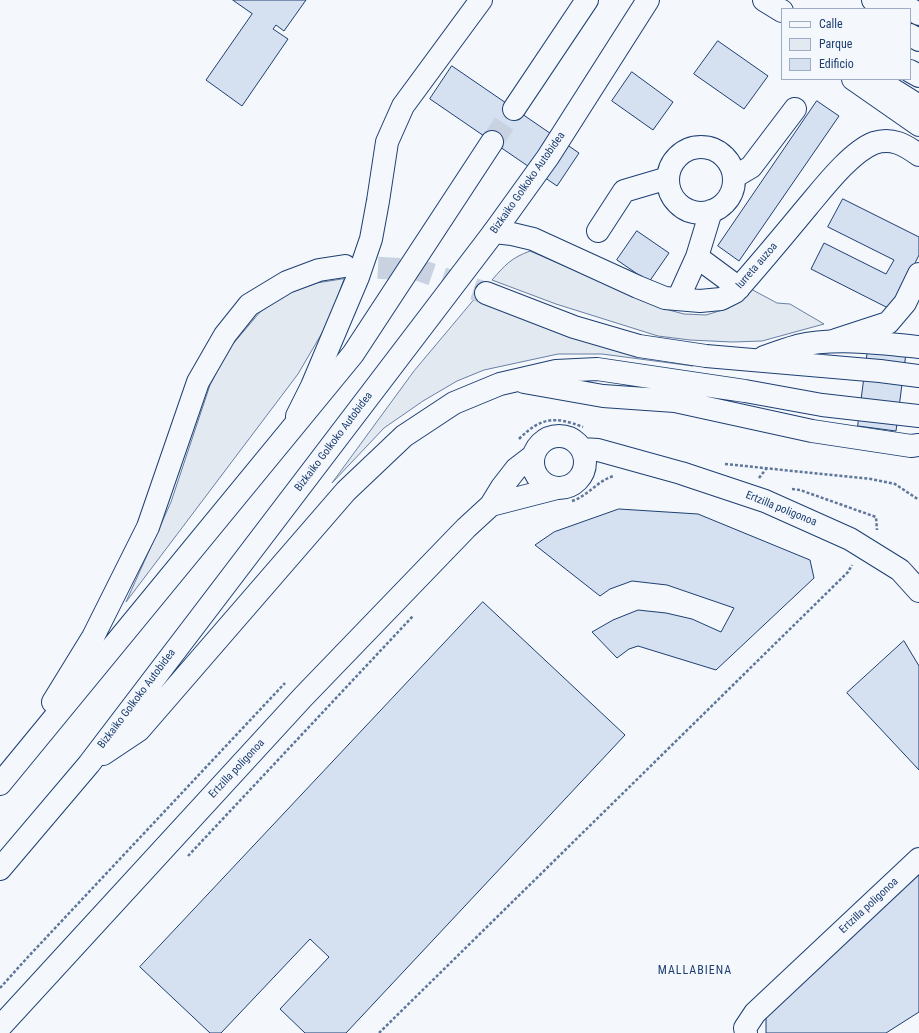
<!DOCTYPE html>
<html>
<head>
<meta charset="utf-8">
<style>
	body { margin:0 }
	#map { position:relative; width:919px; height:1033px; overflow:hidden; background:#f4f7fb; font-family:"Roboto Condensed",sans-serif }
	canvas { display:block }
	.legend { position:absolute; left:781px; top:8px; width:130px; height:72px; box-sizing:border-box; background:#f4f7fb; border:1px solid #9eadc5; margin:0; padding:5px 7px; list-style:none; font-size:12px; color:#1d3f73 }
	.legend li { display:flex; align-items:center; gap:8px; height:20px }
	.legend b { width:20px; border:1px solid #9eadc5 }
</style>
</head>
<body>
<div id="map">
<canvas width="919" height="1033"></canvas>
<ul class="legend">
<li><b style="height:5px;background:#f4f7fb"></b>Calle</li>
<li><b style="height:11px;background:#e3e9f0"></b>Parque</li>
<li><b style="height:11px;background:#d5e0f0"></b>Edificio</li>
</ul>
</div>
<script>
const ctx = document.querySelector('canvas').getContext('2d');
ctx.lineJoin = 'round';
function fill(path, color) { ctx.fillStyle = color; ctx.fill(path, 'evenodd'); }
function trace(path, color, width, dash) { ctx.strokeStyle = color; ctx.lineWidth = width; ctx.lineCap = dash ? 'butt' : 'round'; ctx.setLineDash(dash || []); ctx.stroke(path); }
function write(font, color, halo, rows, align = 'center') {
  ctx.font = font + ' "Roboto Condensed",sans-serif'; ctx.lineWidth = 3; ctx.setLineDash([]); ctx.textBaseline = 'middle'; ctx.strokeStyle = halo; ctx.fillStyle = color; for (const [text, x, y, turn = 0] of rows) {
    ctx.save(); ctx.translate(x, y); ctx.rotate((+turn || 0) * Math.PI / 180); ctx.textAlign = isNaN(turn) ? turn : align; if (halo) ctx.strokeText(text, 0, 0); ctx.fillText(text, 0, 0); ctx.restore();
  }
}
const green = new Path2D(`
	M530,251L661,308L684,314L706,315L729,308L749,288L777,303L790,304L824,324L762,341L732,342L690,340L658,336L556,304L492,280C505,265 511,258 530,251Z
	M344,279L329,321L298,374L126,602L171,502L210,385L227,351L260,312L286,294L317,283Z
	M474,300L606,347L693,366L602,354H558L484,370L457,381L423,401L384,428L332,483L414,371Z`);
const building = new Path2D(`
	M233,0H306L284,31L276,25L273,29L288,39L242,106L206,80L252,14Z
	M718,41L768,76L744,109L694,74Z
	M452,66L579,153L557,186L430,99Z
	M632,72L673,102L653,130L612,101Z
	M817,101L839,116L739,261L718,246Z
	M843,199L919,237V255L892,310L811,269L824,243L886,274L894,260L828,227Z
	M637,231L669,253L649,282L617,260Z
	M868,349L906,353L896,431L858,426Z
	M619,509L698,514L810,560L814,578L716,670L638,646L629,649L617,658L592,632L613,620L638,610L666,613L692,619L721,632L734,608L667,585L632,581L610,589L600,596L535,545L554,532Z
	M483,602L625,735L346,1033H305L280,1009L329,957L310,939L221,1033H210L140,967Z
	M904,641L919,666V770L847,693Z
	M919,872V1012L886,1033H766V1017Z`);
const highwayTunnel = new Path2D(`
	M492,142L514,109
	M345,266L419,270L486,293`);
const path = new Path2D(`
	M519,439C541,417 555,416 583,427
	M725,464L871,479L895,484L919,500
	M759,478L766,469
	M792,489L800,490L876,517L877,530
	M572,501C588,496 598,480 614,476
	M188,856L413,616
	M0,988L27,958L285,683
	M379,1033L848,572L852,565`);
const minor = new Path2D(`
	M668 180a33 33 0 1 1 66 0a33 33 0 1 1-66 0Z
	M734,177L751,167L795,109
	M711,211L697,257L739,288
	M598,231L624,191L668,178
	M494,232L512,234L533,239L638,287L665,298L700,301L721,299L735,292C760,264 784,235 808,206C824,187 851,152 874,143C892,137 905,145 919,155
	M678,299L697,257
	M836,340L888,323L905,303L919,274
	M297,416L312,386L358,277L371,239L378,201L387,142L403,106L481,0
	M533 462a26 26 0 1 1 52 0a26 26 0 1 1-52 0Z
	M582,449L598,450L681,473L765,501L850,539L900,570L919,591
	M491,505L557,488
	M0,1027L303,697L466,528L491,505L502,487L516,469L533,456
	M746,1033L745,1028L755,1013L919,859`);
const highway = new Path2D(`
	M764,0L782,11
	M873,0L887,9
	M894,0L919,14
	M910,35L919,40
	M910,71L919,76
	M853,79L919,125
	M876,79L919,106
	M514,109L587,0
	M486,293L574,327L639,346L706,356L880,371L919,376
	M764,357C775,353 786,349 797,346C834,337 881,343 919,347
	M524,382L603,396L675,401L812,431L911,446L919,445
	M53,702L93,637L148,527L198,382L225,335L249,305L287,282L319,270L345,266
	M103,754L139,730L346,491L404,436L454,403L500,384L556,371L597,369L745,391L822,405L919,416
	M0,784L353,354L492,142
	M0,869L89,764L494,232L548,157L648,0`);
const streetNames = [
	["Bizkaiko Golkoko Autobidea",528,183,-55],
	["Iurreta auzoa",757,266,-49],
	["Bizkaiko Golkoko Autobidea",334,442,-53],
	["Ertzilla poligonoa",781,509,22],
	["Bizkaiko Golkoko Autobidea",137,699,-53],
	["Ertzilla poligonoa",237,769,-47],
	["Ertzilla poligonoa",869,906,-43]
];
const neighbourhoodNames = [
	["MALLABIENA",695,971]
];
fill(green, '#e3e9f0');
trace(green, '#687fa3', 1);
fill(building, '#d5e0f0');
trace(building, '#1d3f73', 1);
trace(highwayTunnel, '#c9d2e0', 22, [22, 11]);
trace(minor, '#1d3f73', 24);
trace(highway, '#1d3f73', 24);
trace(path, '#5e769c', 2.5, [3, 2]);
trace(minor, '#f4f7fb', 22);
trace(highway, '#f4f7fb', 22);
write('11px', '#1d3f73', '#f4f7fb', streetNames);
ctx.letterSpacing = '1px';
write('12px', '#1d3f73', '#f4f7fb', neighbourhoodNames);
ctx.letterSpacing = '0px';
</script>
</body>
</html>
